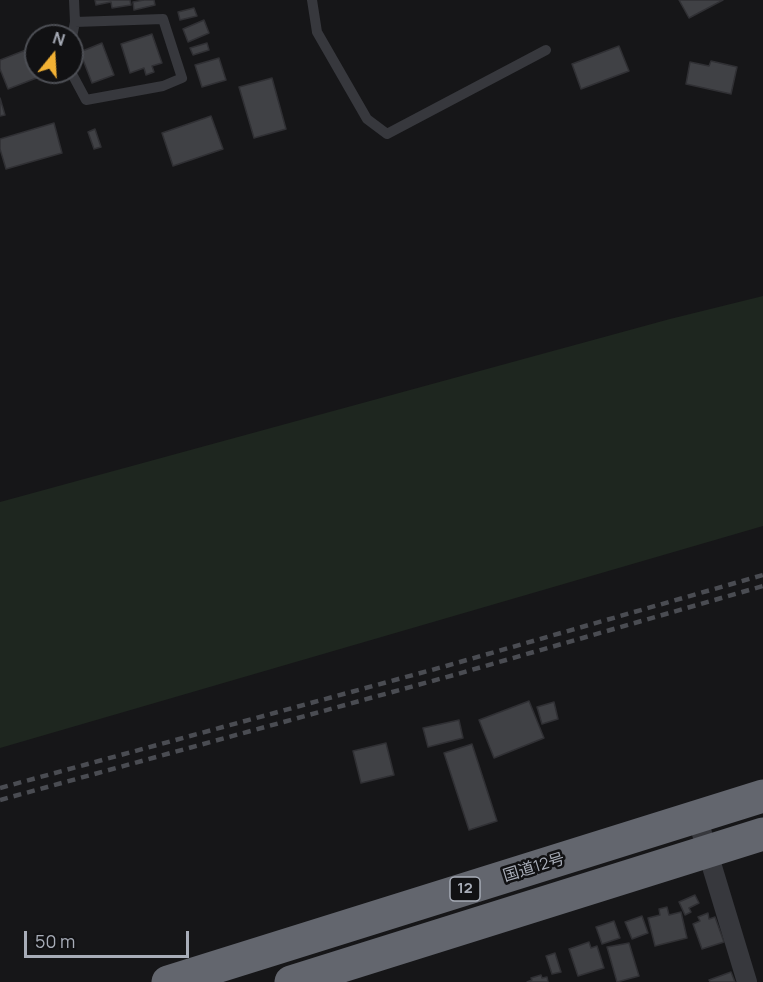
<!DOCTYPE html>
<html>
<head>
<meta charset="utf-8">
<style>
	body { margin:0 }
	#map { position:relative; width:763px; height:982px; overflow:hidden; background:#161618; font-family:Manrope,sans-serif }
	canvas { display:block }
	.north { position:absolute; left:24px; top:24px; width:60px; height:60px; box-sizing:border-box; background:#111113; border:2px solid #4d4f55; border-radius:50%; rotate:18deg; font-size:16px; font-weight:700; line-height:24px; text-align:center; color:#a8adb8 }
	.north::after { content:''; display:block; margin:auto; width:21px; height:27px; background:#f2b134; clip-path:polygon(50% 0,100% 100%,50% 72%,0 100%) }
	.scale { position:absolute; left:24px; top:931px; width:165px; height:27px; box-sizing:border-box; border:3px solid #a8adb8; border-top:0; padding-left:8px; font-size:18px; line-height:21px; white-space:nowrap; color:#a8adb8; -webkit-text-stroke:4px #111113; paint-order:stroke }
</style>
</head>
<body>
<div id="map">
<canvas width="763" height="982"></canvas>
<div class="north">N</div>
<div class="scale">50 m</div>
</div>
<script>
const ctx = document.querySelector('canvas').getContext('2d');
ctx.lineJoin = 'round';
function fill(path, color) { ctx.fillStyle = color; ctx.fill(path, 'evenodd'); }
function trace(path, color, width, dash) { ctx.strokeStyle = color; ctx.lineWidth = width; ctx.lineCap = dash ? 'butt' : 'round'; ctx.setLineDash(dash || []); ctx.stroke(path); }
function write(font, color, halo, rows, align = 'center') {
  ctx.font = font + ' Manrope,"Noto Sans JP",sans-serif'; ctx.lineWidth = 5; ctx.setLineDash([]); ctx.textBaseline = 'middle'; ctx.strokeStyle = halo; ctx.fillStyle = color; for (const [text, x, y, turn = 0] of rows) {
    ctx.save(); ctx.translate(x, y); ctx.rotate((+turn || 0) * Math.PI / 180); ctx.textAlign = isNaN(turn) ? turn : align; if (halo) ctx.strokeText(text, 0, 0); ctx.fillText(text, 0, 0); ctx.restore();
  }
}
const green = new Path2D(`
	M763,296V526L0,748V502L670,319Z`);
const building = new Path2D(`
	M95,0H130L131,5L112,8L111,2L96,5Z
	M144,0H154L155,5L134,10L133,2Z
	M679,0H723L689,18Z
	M194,8L197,16L180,20L178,12Z
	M204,20L209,33L188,42L183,29Z
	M152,34L162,63L152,66L154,72L146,75L144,68L130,73L121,44Z
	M102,43L114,75L92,83L80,52Z
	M207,43L209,50L193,55L190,48Z
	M36,46V72H52L8,89L0,69V60Z
	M619,46L629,71L581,89L572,64Z
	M219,58L226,80L202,87L195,65Z
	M711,61L737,67L731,94L686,84L690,62L709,66Z
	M272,78L286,129L254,138L239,87Z
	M0,98L5,115L0,116Z
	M211,116L223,149L173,166L162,133Z
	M54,123L62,153L6,169L0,149V139Z
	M95,129L101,147L94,149L88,132Z
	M529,701L544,738L494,758L479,720Z
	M554,702L558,719L542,724L537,707Z
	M459,720L463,738L428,747L423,728Z
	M386,743L394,775L361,783L353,751Z
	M472,744L497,821L469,830L444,753Z
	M695,895L699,903L689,908L691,912L685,915L679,902Z
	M667,907L669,915L681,912L687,938L655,946L648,918L660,915L659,909Z
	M708,913L709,919L715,917L724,942L702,949L693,924L700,921L698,917Z
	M642,916L648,933L632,939L625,922Z
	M614,921L620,938L602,944L596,927Z
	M589,942L591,948L597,946L604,968L578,976L569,949Z
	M629,943L639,976L617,982L607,947Z
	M555,953L561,972L552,974L546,956Z
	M731,972L735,982H710L709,980Z
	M541,975L542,978L547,977L548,982H527L532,980L531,978Z`);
const lane = new Path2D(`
	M312,0L317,32L367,119L387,134L546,50
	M72,37L75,22L74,0
	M71,72L86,100L163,86L182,78L163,19L75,22`);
const street = new Path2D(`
	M697,817L747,982`);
const highway = new Path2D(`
	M168,982L763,796
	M291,982L763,834`);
const rail = new Path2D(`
	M0,788L446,666L763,575
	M0,800L454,675L763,586`);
const shields = [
	[465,889,30]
];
const shieldNames = [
	["12",465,889]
];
const streetNames = [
	["国道12号",534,868,-17]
];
fill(green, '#1e261f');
fill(building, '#404145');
trace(building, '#303034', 1.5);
trace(lane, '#37383d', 10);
trace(street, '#37383d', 20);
trace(highway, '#63666e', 33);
trace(rail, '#4a4c52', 4.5, [8, 6]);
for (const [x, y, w] of shields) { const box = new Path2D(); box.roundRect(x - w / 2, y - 12, w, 24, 4.5); ctx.fillStyle = '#111113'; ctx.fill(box); trace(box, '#a8adb8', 1.5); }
write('bold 15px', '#a8adb8', null, shieldNames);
write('16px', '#a8adb8', '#111113', streetNames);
</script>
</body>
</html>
